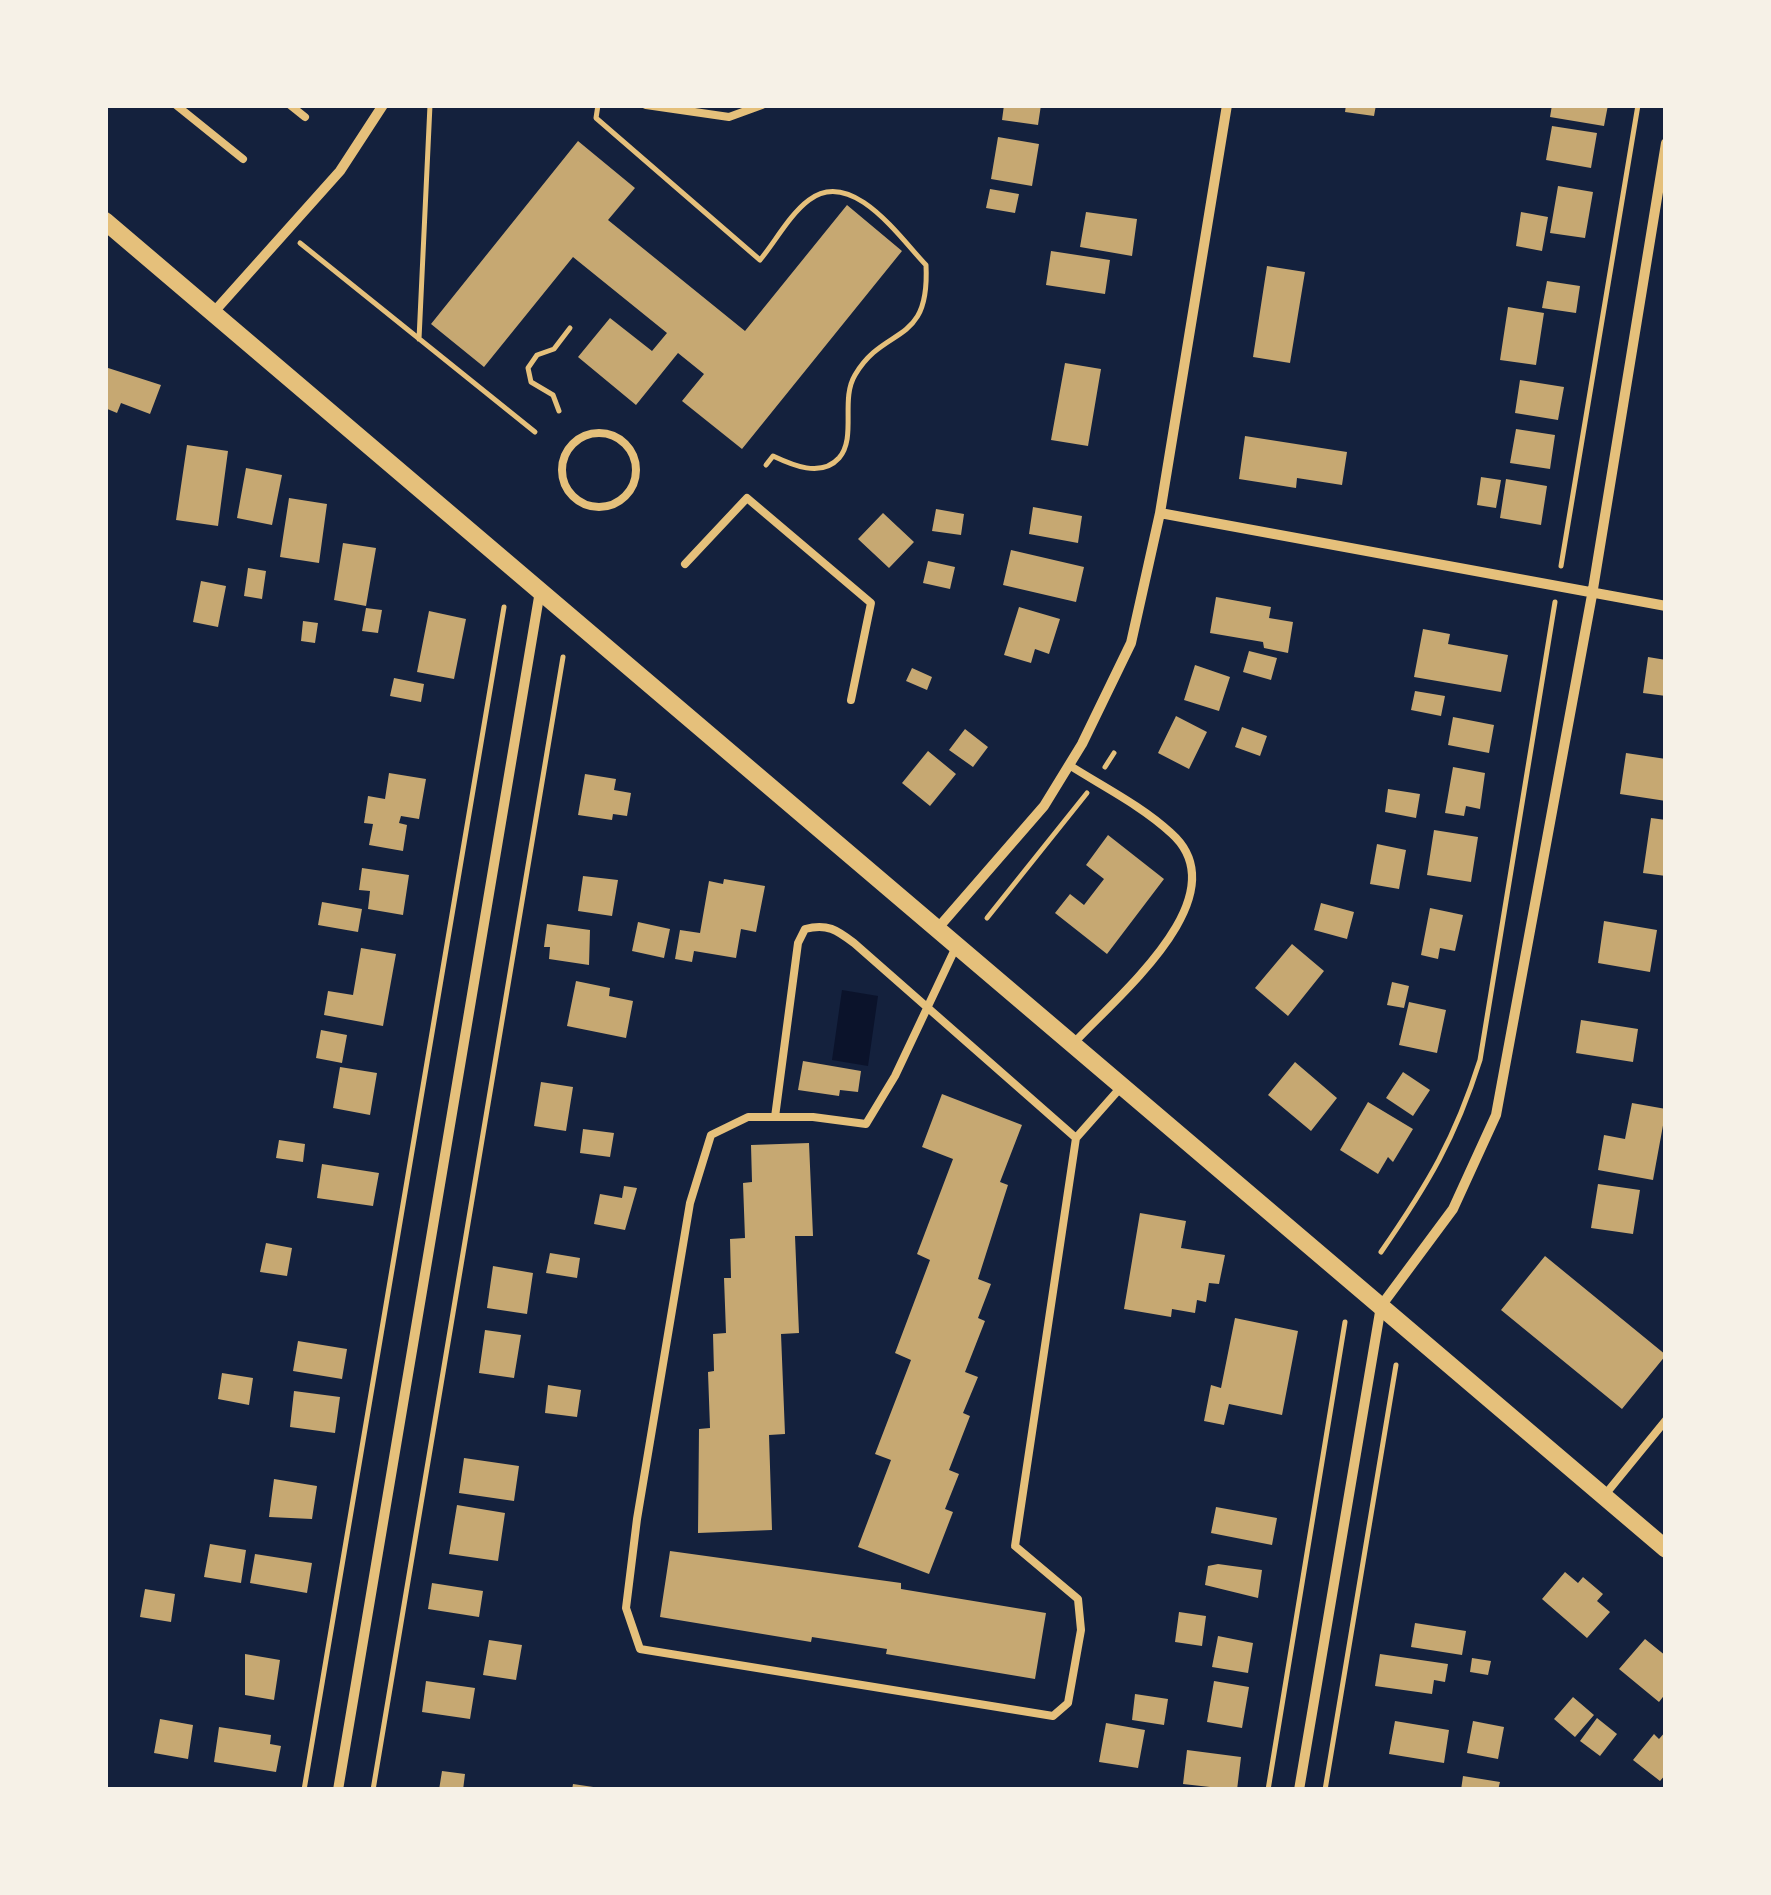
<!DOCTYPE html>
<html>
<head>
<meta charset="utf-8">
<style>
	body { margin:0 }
	#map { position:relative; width:1771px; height:1895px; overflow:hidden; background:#14213d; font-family:"Times New Roman",serif }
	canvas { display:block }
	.frame { position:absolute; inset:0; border:108px solid #f6f1e7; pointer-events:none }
</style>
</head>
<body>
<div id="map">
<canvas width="1771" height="1895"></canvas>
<div class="frame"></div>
</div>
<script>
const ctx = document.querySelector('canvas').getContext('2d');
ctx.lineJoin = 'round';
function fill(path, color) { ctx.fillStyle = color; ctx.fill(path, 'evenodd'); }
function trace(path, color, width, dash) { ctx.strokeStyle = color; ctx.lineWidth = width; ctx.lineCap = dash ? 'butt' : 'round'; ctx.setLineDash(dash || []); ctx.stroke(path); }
const water = new Path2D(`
	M842,990L878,996L868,1066L832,1060Z`);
const building = new Path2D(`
	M1004,105H1041L1038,125L1002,120Z
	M1346,105H1376L1374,116L1345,112Z
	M1552,105H1608L1604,126L1550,117Z
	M1552,126L1597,133L1591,168L1546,160Z
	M998,137L1039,144L1032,186L991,179Z
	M578,141L635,188L608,220L745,331L847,205L902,251L742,449L682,401L704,374L678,353L636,405L578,357L610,318L652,351L667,333L573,257L484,367L431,324Z
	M1558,186L1593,192L1585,238L1550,233Z
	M990,189L1019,194L1015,213L986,208Z
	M1086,212L1137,219L1132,256L1080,247Z
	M1521,212L1548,217L1542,251L1516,246Z
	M1051,251L1110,260L1105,294L1046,285Z
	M1267,266L1305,272L1290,363L1253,357Z
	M1547,281L1580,286L1576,313L1542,308Z
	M1508,307L1544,313L1536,365L1500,360Z
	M1065,363L1101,369L1088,446L1051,440Z
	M105,367L161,385L150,414L121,403L117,413L105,408Z
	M1520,380L1564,387L1558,420L1515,413Z
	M1516,429L1555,435L1550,469L1510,463Z
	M1245,436L1347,452L1342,485L1297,478L1296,488L1239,479Z
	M187,445L228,451L218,526L176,520Z
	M246,468L282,475L272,525L237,518Z
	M1481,477L1501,480L1496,508L1477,505Z
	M1506,479L1547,486L1541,525L1500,518Z
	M289,498L327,504L319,563L280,557Z
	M1033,507L1082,516L1078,543L1029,534Z
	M936,509L964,514L961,535L932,531Z
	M883,513L914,542L889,568L858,539Z
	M343,543L376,548L366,606L334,600Z
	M1011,550L1084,567L1076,602L1003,585Z
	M928,561L955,567L950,589L923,583Z
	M248,568L266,571L262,599L244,596Z
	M201,581L226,586L218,627L193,622Z
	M1216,597L1271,607L1269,618L1293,622L1288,653L1264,648L1263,642L1210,633Z
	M1019,607L1060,619L1049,654L1035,649L1031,663L1004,655Z
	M366,608L382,610L378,633L362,631Z
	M429,611L466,619L454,679L417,672Z
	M303,621L318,623L315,643L301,641Z
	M1423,629L1450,634L1448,644L1508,655L1501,692L1414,677Z
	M1249,651L1277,658L1271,680L1243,672Z
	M1648,657L1666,660V696L1643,693Z
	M1195,665L1230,677L1219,711L1184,700Z
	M912,668L932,677L927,690L906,681Z
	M394,678L424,684L421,702L390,696Z
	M1415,691L1445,696L1441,716L1411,710Z
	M1176,716L1207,732L1189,769L1158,753Z
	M1453,717L1494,725L1489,753L1448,745Z
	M1242,727L1267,736L1260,756L1235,747Z
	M965,729L988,747L973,767L949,750Z
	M928,751L956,774L930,806L902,783Z
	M1626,753L1666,759V801L1620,794Z
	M1453,767L1485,773L1480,809L1466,806L1464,816L1445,813Z
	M389,773L426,779L419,819L401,816L399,823L407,825L403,851L369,845L373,824L364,823L368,796L385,799Z
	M585,774L616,779L614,790L631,793L627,816L613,814L612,820L578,815Z
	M1388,789L1420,794L1416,818L1385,812Z
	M1651,818L1666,820V876L1643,873Z
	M1434,830L1478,837L1471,882L1427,875Z
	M1108,835L1164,879L1107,954L1055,913L1070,894L1084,905L1104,879L1086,865Z
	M1377,844L1406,850L1399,889L1370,884Z
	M362,868L409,875L403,915L368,909L370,891L359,890Z
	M583,876L618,880L612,916L578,911Z
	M724,879L765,886L756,932L741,929L736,958L694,951L692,962L675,959L680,930L700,933L709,881L723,884Z
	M322,902L362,909L358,932L318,925Z
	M1321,903L1354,912L1347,939L1314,930Z
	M1430,908L1463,915L1455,951L1440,948L1438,959L1421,955Z
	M1604,921L1657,930L1650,972L1598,963Z
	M638,922L670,929L664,958L632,951Z
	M547,924L590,930L589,965L549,959L550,947H544Z
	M1292,944L1324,971L1288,1016L1255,988Z
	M361,948L396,954L383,1026L324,1015L328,991L353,995Z
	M576,981L610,988L609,996L633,1001L626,1038L567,1026Z
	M1392,982L1409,986L1404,1008L1387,1005Z
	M1409,1002L1446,1010L1437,1053L1399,1045Z
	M1581,1020L1638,1029L1633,1062L1576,1053Z
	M321,1030L347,1035L342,1063L316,1058Z
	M803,1061L861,1071L858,1092L840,1090L839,1096L798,1090Z
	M1295,1062L1337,1098L1311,1131L1268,1095Z
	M340,1067L377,1073L370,1115L333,1108Z
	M1403,1072L1430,1090L1413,1116L1386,1098Z
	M541,1082L573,1087L566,1131L534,1126Z
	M942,1094L1022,1125L1000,1182L1008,1185L978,1279L991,1284L978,1318L985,1321L965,1372L978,1377L963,1413L970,1416L949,1470L959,1474L945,1509L953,1512L929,1574L858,1547L891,1460L875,1454L911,1360L895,1353L930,1260L917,1254L953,1159L922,1147Z
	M1368,1102L1413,1129L1393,1162L1388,1157L1378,1174L1340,1150Z
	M1632,1103L1666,1109L1653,1180L1598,1170L1604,1135L1625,1139Z
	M583,1129L614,1133L610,1157L580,1153Z
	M279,1140L305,1144L303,1162L276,1158Z
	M809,1143L813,1236H795L799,1333L781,1334L785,1434L769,1435L772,1530L698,1533L699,1429L710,1428L708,1372L714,1371L713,1334L726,1333L724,1278H731L730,1239L745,1238L743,1183L752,1182L751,1145Z
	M322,1164L379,1173L373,1206L317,1198Z
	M1598,1184L1640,1190L1633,1234L1591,1228Z
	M624,1186L637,1188L625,1230L594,1224L600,1194L622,1198Z
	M1140,1213L1186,1221L1181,1248L1225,1255L1219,1284L1209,1283L1206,1302L1197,1300L1195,1313L1172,1309L1171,1317L1124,1309Z
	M266,1243L292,1248L287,1276L260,1272Z
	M550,1253L580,1258L577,1278L546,1273Z
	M1545,1256L1666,1355L1622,1409L1501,1310Z
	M493,1266L533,1273L527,1314L487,1308Z
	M1235,1318L1298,1331L1282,1415L1229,1404L1224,1425L1204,1421L1211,1385L1221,1388Z
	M485,1330L521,1335L514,1378L479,1373Z
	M298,1341L347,1349L342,1379L293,1371Z
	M222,1373L253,1378L249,1405L218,1399Z
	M548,1385L581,1390L577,1417L545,1413Z
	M294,1391L340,1397L335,1433L290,1427Z
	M464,1458L519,1466L514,1501L459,1493Z
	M274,1479L317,1486L312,1519L269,1517Z
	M457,1505L505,1513L498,1561L449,1554Z
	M1216,1507L1277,1518L1272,1545L1211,1533Z
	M210,1544L246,1550L241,1583L204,1577Z
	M670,1551L901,1583V1589L1046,1613L1035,1679L886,1654L887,1649L812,1637L811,1642L660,1617Z
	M255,1554L312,1563L307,1593L250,1583Z
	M1218,1564L1262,1570L1258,1598L1205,1585L1208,1566Z
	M1565,1572L1578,1583L1583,1577L1603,1594L1597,1601L1610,1612L1587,1638L1542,1599Z
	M432,1583L483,1591L479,1617L428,1609Z
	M145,1589L175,1594L171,1622L140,1617Z
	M1179,1612L1206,1616L1202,1646L1175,1642Z
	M1415,1623L1466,1631L1462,1655L1411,1647Z
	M1218,1636L1253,1643L1248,1673L1212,1667Z
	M1645,1639L1666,1656V1693L1659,1702L1619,1669Z
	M489,1640L522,1645L516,1680L483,1675Z
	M245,1654L280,1660L274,1700L245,1695Z
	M1380,1654L1448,1664L1445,1682L1434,1680L1432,1694L1375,1686Z
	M1472,1658L1491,1661L1488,1675L1470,1672Z
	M426,1681L475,1688L470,1719L422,1712Z
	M1214,1681L1249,1687L1242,1728L1207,1722Z
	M1135,1694L1168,1699L1164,1725L1132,1720Z
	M1573,1697L1594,1715L1575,1737L1554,1719Z
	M1597,1718L1617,1734L1600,1756L1580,1741Z
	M160,1719L193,1725L188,1759L154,1753Z
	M1395,1721L1449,1730L1444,1763L1389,1754Z
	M1473,1721L1504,1727L1498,1759L1467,1753Z
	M1106,1723L1145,1730L1138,1768L1099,1762Z
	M219,1727L271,1735L270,1744L281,1746L276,1772L214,1762Z
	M1666,1731V1774L1660,1781L1633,1760L1654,1734L1659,1739Z
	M1187,1750L1241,1757L1237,1790L1183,1784Z
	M442,1771L465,1774L463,1790H439Z
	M1463,1776L1500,1782L1498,1790H1461Z
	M573,1784L600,1788V1790H572Z`);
const path = new Path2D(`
	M598,105L596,118L760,260C775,242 790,214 809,200C852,167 900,238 926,265C930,347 885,324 855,375C840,400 857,437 839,458C821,478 792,465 773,456L766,465
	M300,243L535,432
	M419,339L430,105
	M559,411L553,395L531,382L528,368L537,355L554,349L570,328
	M1561,566L1638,105
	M1105,767L1114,753
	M987,918L1087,793
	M1381,1252C1428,1184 1455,1139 1480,1060L1555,602
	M304,1790L504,607
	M373,1790L563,657
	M1268,1790L1345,1322
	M1325,1790L1396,1365`);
const service = new Path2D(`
	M176,105L243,159
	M290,105L305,117
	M646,105L729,117L762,105
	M562 470a37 37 0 1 1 74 0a37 37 0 1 1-74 0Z
	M685,564L747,498L871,603L851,700
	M1069,765C1102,786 1142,806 1171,833C1242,896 1115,998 1073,1044
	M955,949L895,1076L866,1124L813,1117H748L711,1135L690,1203L637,1519L626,1608L640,1649L1053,1716L1068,1703L1081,1630L1078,1599L1015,1546L1076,1138L1122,1086
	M775,1117L798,943L805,929C827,923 837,930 854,943L1076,1138
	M1604,1496L1666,1420`);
const minor = new Path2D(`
	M213,313L340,171L383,105
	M1160,513L1666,606
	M938,928L1044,806L1082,744L1131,643L1160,513L1227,105
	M338,1790L540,591
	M1299,1790L1381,1306L1453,1209L1496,1115L1592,595L1666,143`);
const tertiary = new Path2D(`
	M105,221L1666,1549`);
fill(water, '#0b132b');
fill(building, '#c6a872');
trace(path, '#e5c07b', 5);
trace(service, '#e5c07b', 8);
trace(minor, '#e5c07b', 10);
trace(tertiary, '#e5c07b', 18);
</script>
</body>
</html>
